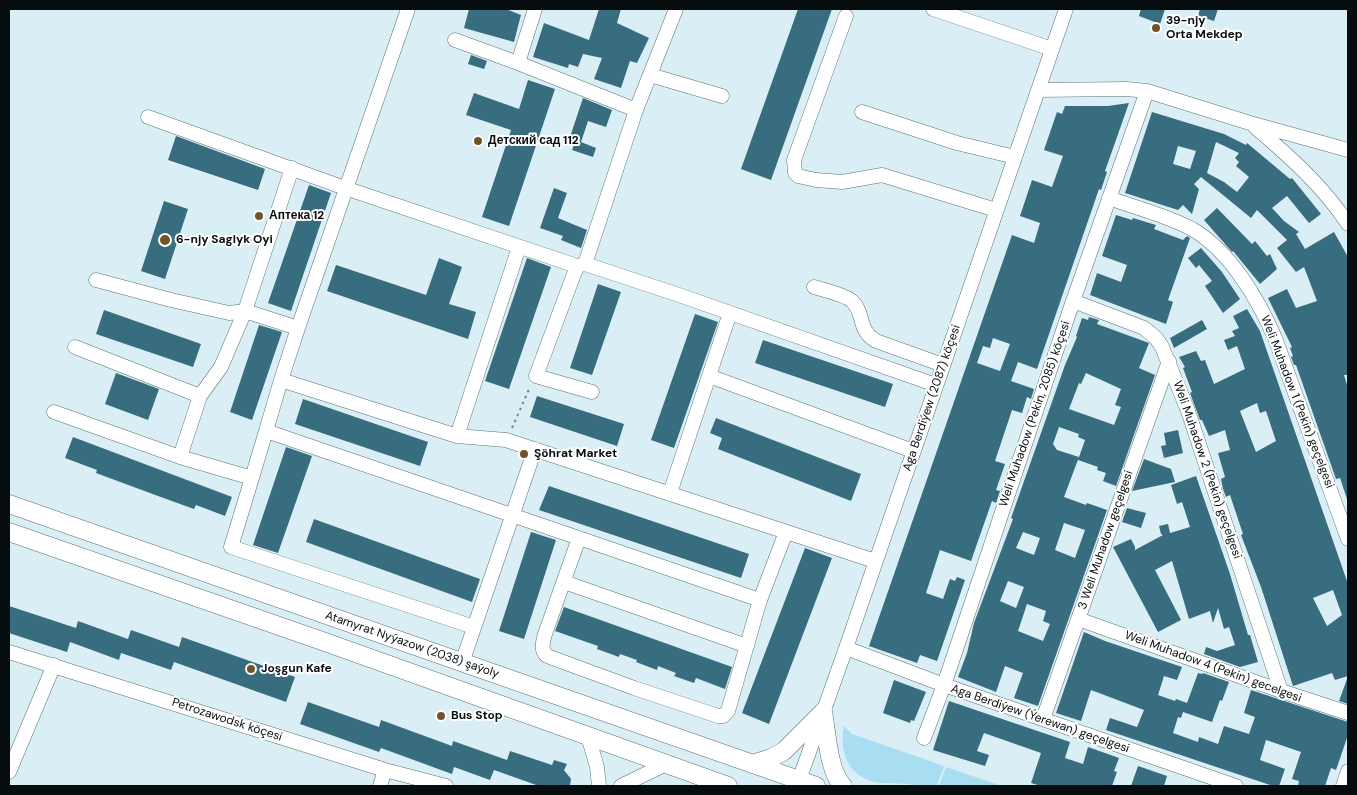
<!DOCTYPE html>
<html>
<head>
<meta charset="utf-8">
<style>
	body { margin:0 }
	#map { position:relative; width:1357px; height:795px; overflow:hidden; background:#daeef5; font-family:"DM Sans",sans-serif }
	canvas { display:block }
	.frame { position:absolute; inset:0; border:10px solid #070d0f; pointer-events:none }
</style>
</head>
<body>
<div id="map">
<canvas width="1357" height="795"></canvas>
<div class="frame"></div>
</div>
<script>
const ctx = document.querySelector('canvas').getContext('2d');
ctx.lineJoin = 'round';
function fill(path, color) { ctx.fillStyle = color; ctx.fill(path, 'evenodd'); }
function trace(path, color, width, dash) { ctx.strokeStyle = color; ctx.lineWidth = width; ctx.lineCap = dash ? 'butt' : 'round'; ctx.setLineDash(dash || []); ctx.stroke(path); }
function write(font, color, halo, rows, align = 'center') {
  ctx.font = font + ' "DM Sans",sans-serif'; ctx.lineWidth = 4; ctx.setLineDash([]); ctx.textBaseline = 'middle'; ctx.strokeStyle = halo; ctx.fillStyle = color; for (const [text, x, y, turn = 0] of rows) {
    ctx.save(); ctx.translate(x, y); ctx.rotate((+turn || 0) * Math.PI / 180); ctx.textAlign = isNaN(turn) ? turn : align; if (halo) ctx.strokeText(text, 0, 0); ctx.fillText(text, 0, 0); ctx.restore();
  }
}
const green = new Path2D(`
	M844,726L852,734L944,766L937,786C926,786 916,785 905,784C895,783 884,784 874,782C847,775 839,750 844,726Z
	M946,767L1002,786H939Z`);
const building = new Path2D(`
	M469,9H506L521,15L514,42L464,28Z
	M599,9H621L617,23L649,38L637,63L630,61L621,88L594,79L602,58L583,54L578,67L569,64L568,68L533,57L544,23L589,40Z
	M798,9H832L771,180L741,169Z
	M1141,9H1165L1160,24L1139,16Z
	M1200,9H1218L1214,21L1198,16Z
	M471,55L487,61L484,69L468,64Z
	M528,80L555,89L509,226L482,217L511,130L466,115L474,93L519,109Z
	M583,98L612,110L606,127L588,121L581,142L596,148L593,157L572,150L574,145L568,143Z
	M1129,103L1105,171L1107,172L1101,190L1099,189L1037,369L1018,362L1011,381L1034,389L1031,399L1027,397L1022,413L1012,410L995,461L1005,464L996,490L1000,491L996,503L992,501L971,561L940,550L926,593L943,599L950,579L955,581L957,577L965,580L937,661L920,655L917,663L869,646L1012,235L1034,243L1040,223L1020,216L1032,180L1052,187L1063,156L1044,150L1057,112L1062,114L1065,106H1108ZM993,338L1010,344L1000,371L977,363L983,346L990,348Z
	M1152,112L1224,134L1246,145L1247,143L1290,179L1292,178L1321,214L1309,223L1287,196L1272,208L1284,221L1299,232L1296,234L1305,249L1334,232L1348,257V375H1344L1348,388V498L1347,499L1340,478L1336,479L1296,365H1294L1291,357L1293,356L1290,348L1292,347L1268,298L1287,289L1296,308L1317,301L1304,267L1296,272L1277,248L1287,240L1257,210L1251,218L1201,177L1194,184L1199,189L1192,214L1183,205L1178,210L1125,193ZM1216,142L1239,153L1235,158L1239,162L1236,166L1249,177L1237,192L1224,182L1207,173ZM1178,146L1196,151L1190,169L1173,164Z
	M176,136L265,169L258,190L168,160Z
	M309,185L331,193L291,311L268,303Z
	M554,188L567,193L558,218L587,230L581,248L561,240L563,236L540,228Z
	M164,201L188,209L165,279L141,271Z
	M1217,208L1252,244L1255,241L1267,256L1270,254L1277,269L1260,284L1233,251L1232,252L1204,220Z
	M1116,215L1132,220L1133,218L1156,225L1154,229L1183,240L1187,236L1190,238L1168,300L1173,302L1166,324L1090,295L1097,273L1121,282L1127,265L1102,256Z
	M1201,248L1222,272L1240,299L1223,313L1205,286L1212,281L1199,265L1196,268L1188,258Z
	M439,258L462,267L449,304L476,312L468,339L327,291L336,265L426,295Z
	M527,258L551,267L509,389L485,381Z
	M598,284L621,292L592,375L570,368Z
	M1247,309L1260,331L1348,584V676L1335,680L1332,673L1293,686L1261,587L1241,535L1243,534L1230,495L1226,497L1223,489L1221,479L1225,477L1218,453L1230,450L1225,430L1209,436L1202,420H1200L1190,393L1192,392L1183,368L1185,367L1179,357L1196,351L1201,361L1205,360L1214,384L1245,369L1237,346L1228,350L1224,340L1235,336L1232,331L1239,328L1233,316ZM1257,403L1260,413L1266,411L1276,441L1256,452L1240,411ZM1333,590L1342,615L1327,626L1313,598Z
	M104,310L201,344L193,367L96,334Z
	M695,314L718,322L674,448L651,440Z
	M1089,317L1099,320L1097,324L1149,343L1139,368L1155,375L1116,486L1103,481L1106,473L1097,470L1098,467L1078,460L1085,440L1078,437L1079,434L1059,427L1053,444L1057,450L1079,457L1064,497L1086,505L1087,503L1107,510L1038,706L1014,698L1023,673L1005,666L996,692L958,677L967,653L974,623L1013,519L1011,518L1065,365L1077,337L1076,336L1082,318L1088,320ZM1086,373L1121,389L1115,405L1121,407L1114,425L1069,409L1079,383L1081,384ZM1064,523L1085,530L1075,558L1055,550ZM1023,532L1040,538L1034,555L1016,548ZM1008,581L1024,587L1016,608L1000,601ZM1027,604L1046,611L1043,621L1050,624L1043,641L1018,631Z
	M1202,320L1207,329L1174,348L1170,338Z
	M259,325L282,332L252,420L230,412Z
	M763,340L893,384L885,407L755,363Z
	M116,373L159,389L148,420L105,404Z
	M537,396L624,424L617,446L530,417Z
	M303,399L428,442L420,466L295,424Z
	M716,418L861,474L851,501L718,449L722,438L710,433Z
	M1178,430L1183,453L1164,458L1161,446L1166,445L1164,433Z
	M73,437L232,497L225,516L196,505L194,509L158,496L96,473L97,470L65,458Z
	M286,447L312,456L278,553L253,545Z
	M1144,459L1171,469L1175,482L1132,491Z
	M1196,476L1230,574L1248,635H1250L1258,662L1240,667L1204,654L1206,647L1217,651L1235,645L1229,627L1224,629L1218,608L1213,623L1210,611L1189,619L1172,561L1155,570L1181,620L1158,632L1113,547L1131,539L1135,547V550L1163,535L1161,534L1159,526L1168,524L1170,533L1190,527L1182,502L1177,504L1171,485Z
	M549,486L749,554L741,578L539,510Z
	M1127,508L1146,513L1141,528L1122,522Z
	M314,519L480,579L472,602L306,542Z
	M531,532L556,540L524,639L499,631Z
	M805,548L832,558L769,724L742,713Z
	M9,606L76,628L78,621L128,639L131,630L179,647L182,637L295,677L286,702L174,662L171,670L121,653L119,660L70,642L67,652L9,633Z
	M564,607L732,667L725,689L696,678L694,683L674,676L676,673L658,666L657,670L636,662L637,660L620,654L619,657L597,649L598,646L555,631Z
	M1084,632L1105,641L1182,667L1177,680L1164,676L1158,695L1175,701L1176,699L1187,703L1198,673L1202,674L1203,673L1229,682L1222,701L1220,700L1212,722L1183,712L1181,718L1178,717L1173,733L1198,742L1199,737L1218,744L1224,726L1249,734L1255,717L1244,713L1251,690L1348,722V735L1336,770L1331,768L1325,786H1298L1299,781L1292,779L1301,752L1266,740L1260,760L1285,769L1279,786H1273L1106,730L1110,718L1137,727L1144,710L1091,690L1081,721L1056,713Z
	M1347,679H1348V704L1339,701Z
	M894,680L926,692L914,721L911,720L910,723L883,713Z
	M949,701L1070,742L1065,758L1083,764L1088,747L1119,758L1114,771L1117,772L1112,786H1041L1031,783L1041,753L984,733L977,751L989,755L985,766L933,750Z
	M308,702L379,727L381,720L452,746L453,741L507,760L510,751L552,765L554,760L567,764L564,770L571,779L570,786H539L494,770L490,780L454,767L452,774L381,748L379,752L300,724Z
	M1138,766L1167,776L1164,786H1131Z`);
const path = new Path2D(`
	M512,428L530,387`);
const minor = new Path2D(`
	M408,9L298,328L281,380L457,436L506,440L875,561
	M933,9L1052,49
	M846,16L794,160L795,173L798,176L816,180L842,182L882,175L996,210
	M455,40L518,63L636,110
	M518,63L535,9
	M650,75L722,96
	M1038,90L1127,89L1147,91L1250,123L1348,150
	M862,112L957,143L1015,157
	M148,117L345,188L577,266L585,264L679,295L936,385
	M1255,127C1289,156 1323,186 1348,224
	M1109,198C1136,208 1166,215 1192,229C1230,251 1258,299 1275,338L1348,539
	M585,264L636,110L676,9
	M577,266L536,376L592,392
	M96,280L171,300L229,313L245,311L298,328
	M814,287C824,290 845,295 852,301C865,313 857,330 876,341L943,365
	M1073,301L1144,328L1156,338L1162,347L1188,411L1281,691
	M75,347L200,396L221,367L245,311L292,168
	M709,376L913,451
	M281,380L266,431L760,600
	M54,412L180,457L252,478L266,431
	M457,436L519,247
	M180,457L200,396
	M252,478L231,547L474,627
	M670,493L730,313
	M579,538L545,634C543,642 540,650 547,656L634,688L718,716H723L728,711L760,600L786,532
	M564,582L747,646
	M1078,619L1281,691L1348,713
	M846,648L944,685L1236,786
	M9,652L385,770L446,786
	M462,663L535,449
	M1043,719L1169,361
	M588,736L597,767L599,786
	M924,738L944,685L1073,301L1147,91
	M9,772L54,665
	M380,786L385,770
	M621,786L666,764
	M797,786L846,648L1066,9
	M1343,786L1348,771`);
const major = new Path2D(`
	M9,504L816,786
	M9,532L325,642L728,786
	M823,712C827,732 828,771 843,786
	M752,764L771,758L784,751L823,712`);
const markers = [
	[1156,28,5,"#715328"],
	[478,141,5,"#715328"],
	[259,216,5,"#715328"],
	[165,240,6,"#715328"],
	[524,454,5,"#715328"],
	[251,669,5,"#715328"],
	[441,716,5,"#715328"]
];
const poiNames = [
	["39-njy",1166,21],
	["Orta Mekdep",1166,35],
	["Детский сад 112",488,141],
	["Аптека 12",269,216],
	["6-njy Saglyk Oyi",176,240],
	["Şöhrat Market",534,454],
	["Joşgun Kafe",261,669],
	["Bus Stop",451,716]
];
const streetNames = [
	["Aga Berdiýew (2087) köçesi",932,398,-71],
	["Weli Muhadow 1 (Pekin) geçelgesi",1297,402,69],
	["Weli Muhadow (Pekin, 2085) köçesi",1035,414,-71],
	["Weli Muhadow 2 (Pekin) geçelgesi",1207,470,71],
	["3 Weli Muhadow geçelgesi",1106,540,-71],
	["Atamyrat Nyýazow (2038) şaýoly",412,645,19],
	["Weli Muhadow 4 (Pekin) gecelgesi",1213,667,20],
	["Aga Berdiýew (Ýerewan) geçelgesi",1040,719,19],
	["Petrozawodsk köçesi",227,720,18]
];
fill(green, '#a9ddf2');
fill(building, '#386d80');
trace(minor, '#5f7077', 15);
trace(major, '#5f7077', 19);
trace(path, '#778489', 2, [2.5, 4]);
trace(minor, '#fff', 14);
trace(major, '#fff', 18);
for (const [x, y, r, color] of markers) { const dot = new Path2D(); dot.arc(x, y, r, 0, 2 * Math.PI); ctx.fillStyle = color; ctx.fill(dot); trace(dot, '#fff', 2); }
write('bold 12px', '#070d0f', '#fff', poiNames, 'left');
write('12px', '#070d0f', '#fff', streetNames);
</script>
</body>
</html>
